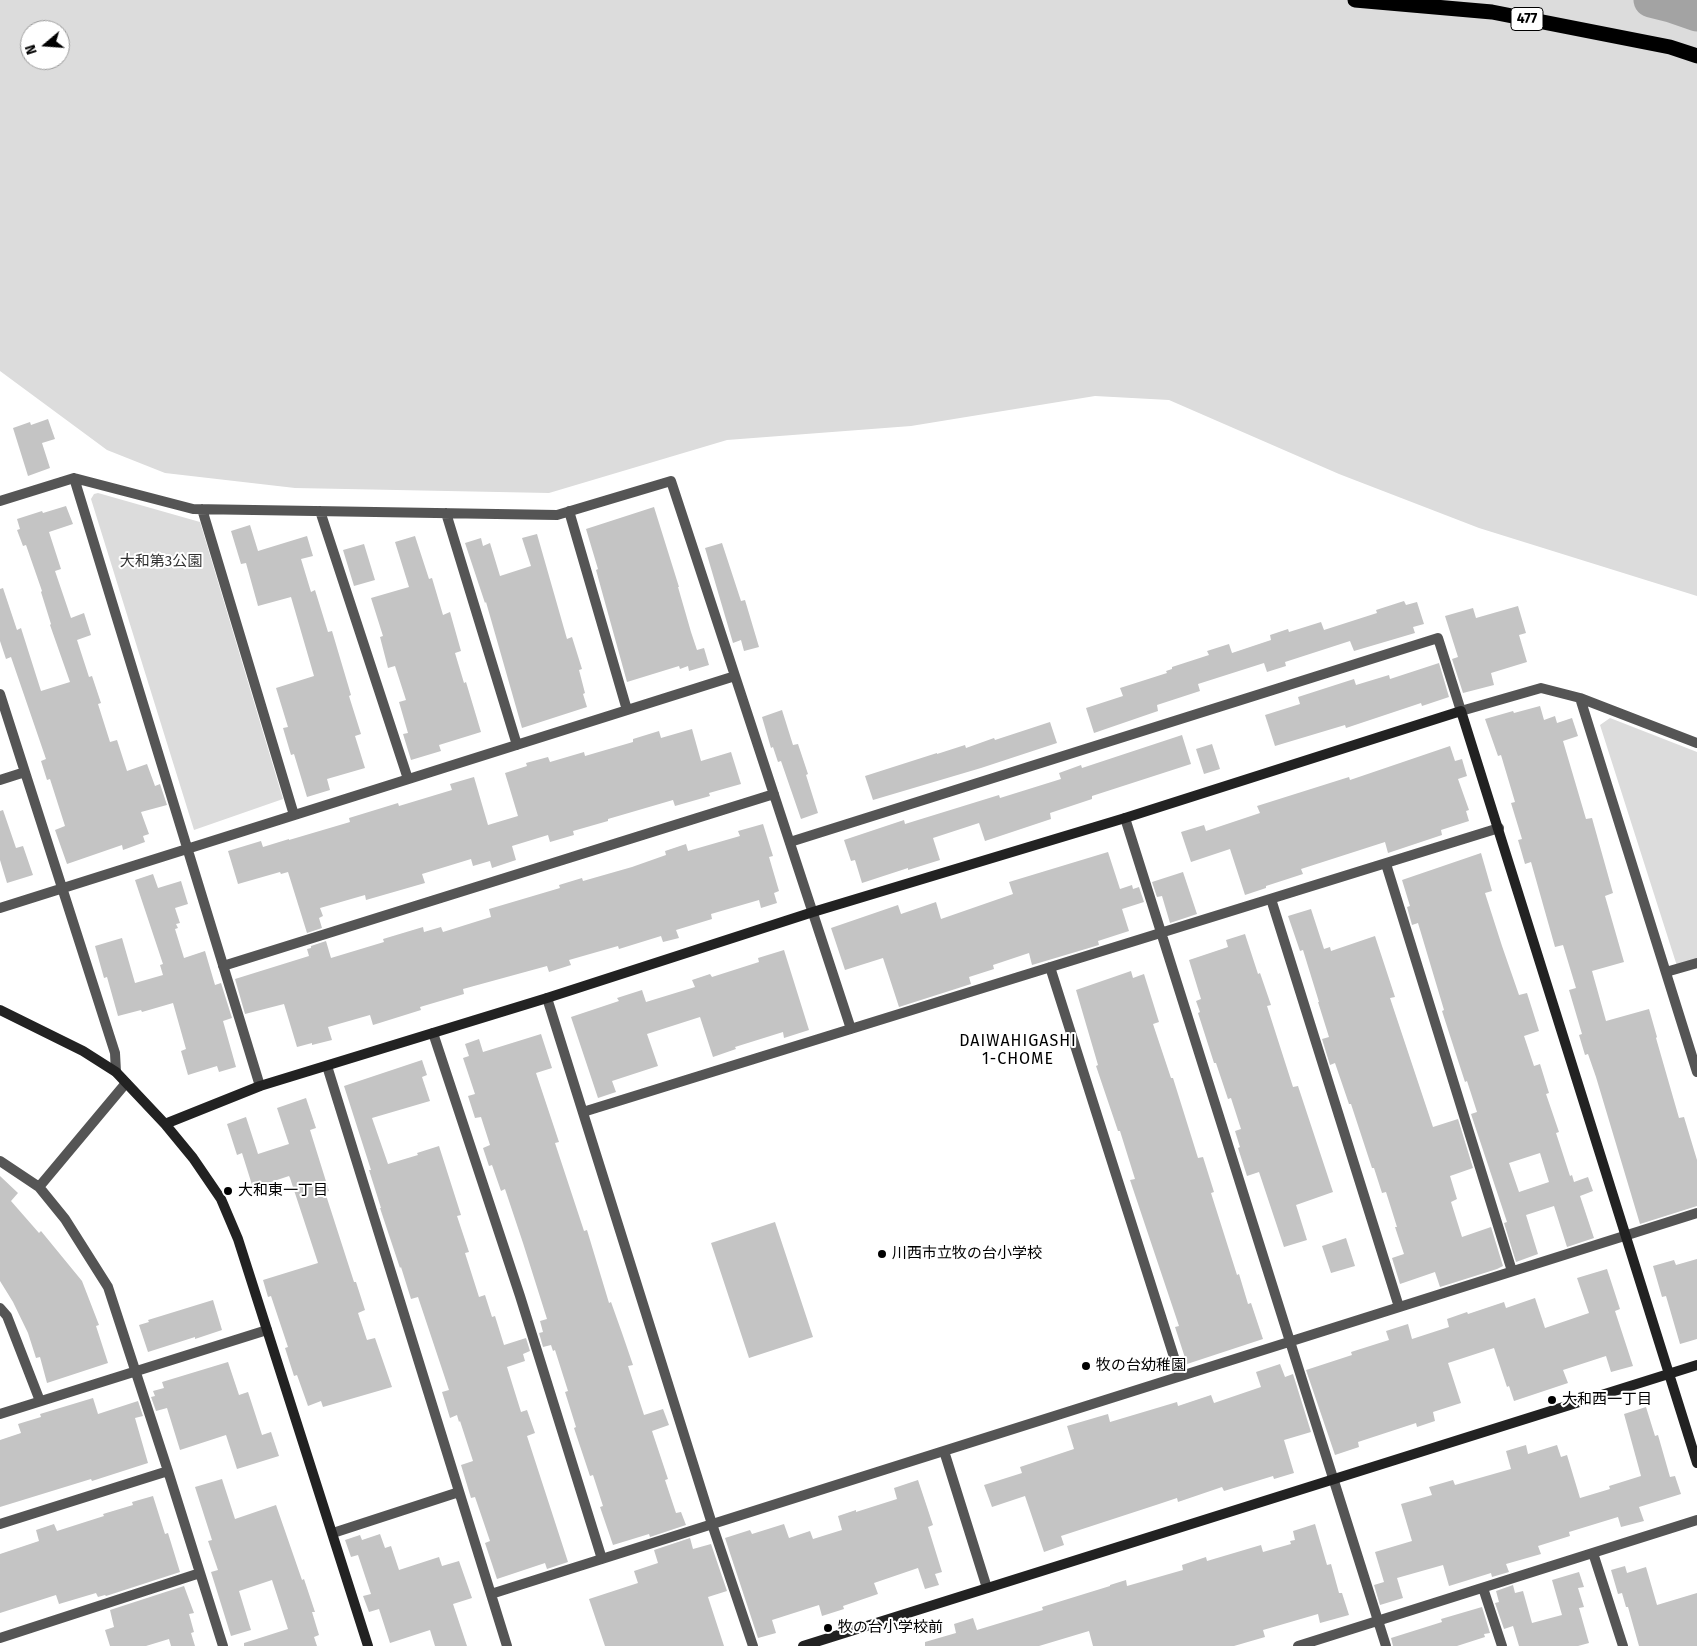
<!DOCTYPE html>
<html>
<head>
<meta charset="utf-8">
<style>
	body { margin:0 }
	#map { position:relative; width:1697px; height:1646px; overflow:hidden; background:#fff; font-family:"Fira Sans",sans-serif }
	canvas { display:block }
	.north { position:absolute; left:20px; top:20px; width:50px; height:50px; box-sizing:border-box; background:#fff; border:1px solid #999; border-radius:50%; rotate:252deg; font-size:14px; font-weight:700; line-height:20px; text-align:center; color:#000 }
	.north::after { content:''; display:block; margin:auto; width:18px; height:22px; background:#000; clip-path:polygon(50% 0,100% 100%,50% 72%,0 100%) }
</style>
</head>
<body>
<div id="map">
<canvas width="1697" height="1646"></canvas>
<div class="north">N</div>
</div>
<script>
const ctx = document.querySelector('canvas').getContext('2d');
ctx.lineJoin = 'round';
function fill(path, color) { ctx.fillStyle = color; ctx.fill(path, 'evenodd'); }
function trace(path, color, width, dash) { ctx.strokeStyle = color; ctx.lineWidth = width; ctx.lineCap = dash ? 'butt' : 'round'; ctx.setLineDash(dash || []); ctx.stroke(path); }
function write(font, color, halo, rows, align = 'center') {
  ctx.font = font + ' "Fira Sans","Noto Sans JP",sans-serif'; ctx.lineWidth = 4; ctx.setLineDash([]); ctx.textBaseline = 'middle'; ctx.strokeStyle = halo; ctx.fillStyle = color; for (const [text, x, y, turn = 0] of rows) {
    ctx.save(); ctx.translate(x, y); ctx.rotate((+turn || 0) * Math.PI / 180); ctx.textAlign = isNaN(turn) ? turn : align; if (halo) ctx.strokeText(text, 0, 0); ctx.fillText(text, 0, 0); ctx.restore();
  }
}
const green = new Path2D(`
	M0,0H1697V596L1479,528L1339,474L1169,400L1095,396L911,426L727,440L549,493L295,488L165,473L107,450L0,371ZM30,30H60V60H30Z
	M98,493L200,522L283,799L194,830L91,499L94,494Z
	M1610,718L1697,752V960L1677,966L1600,725Z`);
const river = new Path2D(`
	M1651,0L1671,5L1697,14`);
const building = new Path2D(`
	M48,419L55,439L42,443L50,468L28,476L13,428L30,422L31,425Z
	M66,506L73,524L49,532L61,569L55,571L71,618L84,613L91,635L77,640L89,677L92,676L101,703L98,704L110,742L117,740L127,771L147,764L155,786L160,784L167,805L141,812L149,834L143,836L145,842L123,850L122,845L67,864L55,830L65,826L50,779L47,780L41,761L46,759L11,657L6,659L0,641V589L3,588L17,630L21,628L41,691L70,682L50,625L51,624L41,592L42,591L26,545L23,546L17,530L20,529L17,519L42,511L43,513Z
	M654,507L679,587H678L691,632L697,650L704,648L709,665L689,671L688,666L680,669L679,666L627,682L596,570L598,569L586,529Z
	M250,525L258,551L307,536L313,556L301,559L311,592L315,590L328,632L332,631L351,695L349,696L361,734L355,736L365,768L327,779L330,790L307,797L294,754L291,755L283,728L288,727L276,688L314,676L291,597L258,606L246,563L241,564L231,531Z
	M537,534L567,639L572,637L582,669L579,670L585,693L583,694L587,707L522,728L486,602L485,603L465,543L481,538L483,546L490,543L500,576L531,566L522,538Z
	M415,536L429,579L432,578L443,615L450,612L461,651L455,653L464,683L466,682L481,732L439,745L441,751L411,760L403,734L408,733L399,702L406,700L395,666L388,668L380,637L383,636L371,598L409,587L395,542Z
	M722,543L741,601L745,600L759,647L744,651L741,640L733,643L705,548Z
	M364,544L375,580L354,586L343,550Z
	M1404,601L1406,605L1417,602L1424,624L1413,627L1415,633L1354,651L1350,641L1285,662L1286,666L1267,672L1264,663L1198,684L1200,691L1157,705L1158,711L1094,733L1086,708L1123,696L1120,688L1167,673L1166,671L1172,669V667L1209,655L1207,651L1229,644L1232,653L1271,640L1270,635L1288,629L1289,632L1321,622L1324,630L1377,613L1376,610Z
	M1518,606L1526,633L1519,635L1527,662L1491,673L1494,685L1463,693L1452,659L1458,657L1445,616L1473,608L1476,618Z
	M1439,663L1449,697L1422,706L1421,703L1346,728L1345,725L1275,746L1265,715L1300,704L1298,697L1354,679L1356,685L1389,675L1390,679Z
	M1540,706L1544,720L1555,716L1557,723L1572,718L1578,736L1563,741L1586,819L1592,818L1613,893L1605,896L1624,962L1592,971L1606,1021L1649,1009L1657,1037L1656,1038L1679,1118L1684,1117L1697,1160V1206L1640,1224L1596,1077L1588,1054L1585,1055L1579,1035L1582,1034L1569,990L1576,988L1563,945L1555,947L1531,862L1525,864L1518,840L1522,839L1511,803L1515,802L1501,755L1498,756L1485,719L1513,711L1514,713Z
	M782,710L793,745L798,744L808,774L806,775L818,813L801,819L781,761L778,762L773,747L771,748L762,717Z
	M1050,722L1057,743L981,768L873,800L865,776L937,753V754L965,745L966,748L994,738L995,740Z
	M692,729L701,761L731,752L741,784L709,793L710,796L675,806L673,800L608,819V821L573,831L574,835L550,842L548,835L512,846L516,860L492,868L490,861L473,866L471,859L422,874L425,883L366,900L365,895L320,908L323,916L319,918L322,928L307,933L288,872L281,874L280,872L238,884L228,851L261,841L263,847L289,839V840L350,822L349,818L398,803L399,806L452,790L450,784L474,777L488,825L518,816L505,773L527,766L526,763L548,757L550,762L584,752L585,756L633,742V739L659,731L661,738Z
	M1182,735L1191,764L1092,796V799L1050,813L1051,819L985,841L979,823L933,838L940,860L908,870V868L862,883L855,860L851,861L844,840L904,820L905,824L999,795L1000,798L1061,779L1059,773L1081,765L1082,768Z
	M1212,744L1220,769L1204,774L1196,749Z
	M1450,746L1455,761L1462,759L1467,776L1458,779L1469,810L1466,811L1469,821L1441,830L1442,835L1388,853L1385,842L1301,869L1303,874L1266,886V888L1245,895L1230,849L1191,862L1181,832L1204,825L1206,831L1260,813L1257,806L1349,777L1350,780Z
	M3,810L16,848L23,846L33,875L7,883L0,860V811Z
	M763,824L773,856L769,857L779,891L774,893L777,903L761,908L759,900L711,914L712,919L676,930L679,938L663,942L661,936L619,949L618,946L569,960L571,965L549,972L547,966L463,989L464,994L420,1007L421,1010L373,1025L370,1015L328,1027L332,1040L312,1045V1043L297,1047L284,1004L245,1014L235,979L309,956L307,949L311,948V946L326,941L331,958L384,942L383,939L423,927L424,932L441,927L443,932L491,917L489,909L560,888L559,885L582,878L583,881L632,867L666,855L665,851L686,844L688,851L740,836L738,831Z
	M1108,852L1120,889L1132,885L1133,889L1139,887L1144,902L1122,909L1129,931L1098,941L1099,945L1032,965L1029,953L993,965L994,969L969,977L971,984L899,1007L883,958L845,970L831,928L898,905L901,914L936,902L941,919L1013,894L1009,882Z
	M1481,853L1492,891L1485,893L1502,946L1519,995L1527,993L1539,1031L1524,1036L1534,1066L1540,1064L1549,1093L1546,1094L1559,1132L1556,1133L1570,1176L1572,1175L1574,1182L1588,1177L1593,1191L1580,1196L1594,1238L1567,1247L1554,1206L1526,1215L1538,1254L1516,1262L1504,1223L1507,1222L1471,1114L1477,1112L1467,1081L1465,1082L1442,1011L1444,1010L1418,923L1412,925L1407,907L1410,906L1402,880ZM1540,1153L1549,1182L1519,1192L1509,1163Z
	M1183,872L1197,914L1170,923L1162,896L1157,897L1152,882Z
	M153,874L158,888L181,881L188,904L175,908L180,923L176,924L178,928L175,929L184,958L205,951L215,985L221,983L232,1018L223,1021L236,1067L219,1072L217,1066L188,1075L181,1051L186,1049L173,1003L142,1012L141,1010L118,1016L107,977L104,978L95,946L122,938L135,983L163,975L160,965L163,964L135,880Z
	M1311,909L1324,949L1330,947L1331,951L1375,936L1395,997L1390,998L1433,1127L1458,1119L1473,1168L1450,1176L1457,1199L1451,1202L1462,1237L1491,1227L1503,1266L1497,1269L1440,1287L1435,1272L1400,1284L1392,1258L1404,1254L1395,1227H1397L1386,1192L1382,1193L1374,1168H1372L1351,1104H1349L1335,1063L1330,1065L1322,1039L1329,1037L1318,1002H1319L1303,950L1300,951L1288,916Z
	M1245,934L1258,974L1260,973L1271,1005L1267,1006L1293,1087L1298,1086L1333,1192L1296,1205L1307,1240L1284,1247L1259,1172L1247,1176L1238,1148L1240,1147L1235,1131L1241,1129L1231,1098L1228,1099L1216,1063H1214L1198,1013L1200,1012L1196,1001L1201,999L1189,960L1228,947L1226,940Z
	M784,950L809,1030L784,1038L783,1032L735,1047L736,1049L713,1057L700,1017L647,1034L658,1066L612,1081L616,1092L598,1098L571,1017L619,1001L617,998L642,990L646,1002L695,987L692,980L710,974L712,977L759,962L758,958Z
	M1131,971L1133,978L1144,974L1159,1022L1153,1024L1171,1078H1173L1198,1158L1203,1157L1214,1192L1211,1193L1237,1275L1239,1274L1248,1304L1251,1303L1263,1339L1187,1364L1175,1327L1179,1326L1130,1180L1135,1179L1120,1131H1118L1096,1066L1098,1065L1076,990Z
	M541,1034L552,1068L536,1073L559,1142L555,1143L584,1231L587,1230L609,1303L611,1302L622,1333L633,1365L628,1366L644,1415L663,1409L669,1425L652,1431L668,1479L665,1480L676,1513L681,1512L686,1525L650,1537L649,1534L613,1545L600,1507L603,1506L593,1475L590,1476L574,1428L576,1427L565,1392L568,1391L555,1350L553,1351L551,1345L543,1347L539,1333L543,1332L540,1321L547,1319L523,1243L505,1189L501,1191L492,1165L489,1166L483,1148L490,1145L481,1117L475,1118L468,1096L475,1094L463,1058L469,1056L465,1044L479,1039L483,1052Z
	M422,1060L427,1075L422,1077L430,1101L372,1118L388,1164L418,1155L417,1153L439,1146L461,1215L457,1216L469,1252L465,1253L479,1297L485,1295L492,1317L495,1316L504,1345L526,1338L530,1351L523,1354L525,1361L507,1367L521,1412L527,1410L535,1433L527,1436L568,1562L547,1569L545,1563L497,1579L485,1543L490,1541L475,1497L471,1498L461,1465L473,1461L460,1421L459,1422L457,1415L450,1418L442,1392L449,1390L418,1297L411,1299L401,1267L400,1268L380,1208H381L369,1170H371L344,1086Z
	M306,1098L316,1128L310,1130L329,1191L325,1192L354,1282H356L365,1310L358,1313L367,1340L375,1338L392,1387L323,1407L321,1401L308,1406L297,1375L294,1376L285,1348L288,1347L271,1296L268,1297L263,1280L318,1263L290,1178L289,1176L253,1188L242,1153L237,1155L227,1124L246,1117L258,1154L289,1144L277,1108Z
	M0,1176L18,1193L11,1201L39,1233L41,1231L82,1281L99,1325L96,1326L108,1363L47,1383L40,1357L36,1358L28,1333L13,1302L0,1281Z
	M775,1222L813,1337L749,1358L711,1243Z
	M1346,1238L1355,1266L1331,1273L1322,1246Z
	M1697,1259V1339L1680,1344L1666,1296L1662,1297L1653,1266L1674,1260L1676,1265Z
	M1607,1269L1620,1309L1615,1311L1633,1366L1611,1372L1606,1356L1563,1370L1568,1383L1514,1401L1509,1386L1507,1387L1494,1348L1448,1363L1461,1403L1433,1412L1435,1421L1417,1427L1416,1423L1358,1442L1359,1447L1335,1455L1306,1370L1352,1355L1351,1352L1389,1340L1386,1331L1408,1324L1412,1339L1449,1327L1447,1319L1467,1312L1468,1314L1504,1302L1506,1308L1535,1298L1545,1328L1589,1313L1577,1278Z
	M213,1300L222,1330L195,1339V1337L148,1352L139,1325L149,1322L148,1320Z
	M228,1362L239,1395L248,1392L262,1435L271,1432L279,1456L237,1469L226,1435L180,1450L167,1408L156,1411L151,1397L155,1396L153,1391L164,1388L162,1382Z
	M1280,1364L1285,1377L1293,1374L1311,1432L1284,1440L1294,1473L1274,1479L1273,1476L1224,1491L1222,1487L1178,1502L1177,1498L1156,1505L1061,1536L1064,1545L1044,1552L1025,1496L992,1507L984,1485L1022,1473L1020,1467L1074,1449L1067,1426L1108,1414L1110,1422L1177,1402L1178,1406L1211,1395L1214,1403L1261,1387L1256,1372Z
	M93,1398L98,1414L138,1401L143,1416L135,1418L148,1463L92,1481L91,1479L0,1507V1440L21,1433L18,1424L41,1417L40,1414Z
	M1646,1407L1655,1436L1658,1435L1670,1477L1675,1476L1681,1494L1639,1507L1644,1521L1621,1527L1618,1517L1569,1532L1570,1536L1538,1546L1541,1554L1506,1564L1509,1572L1492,1577L1491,1573L1449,1586L1443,1565L1397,1578L1403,1598L1380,1605L1374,1585L1384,1582L1375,1552L1412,1541L1401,1504L1432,1495L1429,1487L1453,1480L1455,1485L1511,1469L1506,1451L1526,1445L1528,1454L1557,1445L1561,1457L1567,1455L1580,1498L1610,1489L1609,1486L1641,1476L1624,1414Z
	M222,1479L235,1519L276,1505L302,1580L304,1579L315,1612H312L319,1635L314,1637L317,1646H244V1643L288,1629L272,1580L239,1591L251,1630L231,1636L211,1572L218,1570L208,1541L212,1540L195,1487Z
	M918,1480L933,1525L928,1527L942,1572L935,1574L939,1585L925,1589L918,1568L874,1583L878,1594L843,1606L844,1609L822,1616L819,1605L772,1620L776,1633L758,1638L725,1538L750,1530L752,1534L784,1524L789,1538L810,1531L813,1539L842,1530L838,1516L856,1510V1512L897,1499L894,1488Z
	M153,1496L165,1534L168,1533L180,1572L106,1596L105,1595L98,1597L96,1593L59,1604L56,1595L0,1613V1554L39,1541L36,1530L54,1524L57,1531L104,1516L103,1514L133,1505L132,1502Z
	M1315,1524L1327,1565L1331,1564L1339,1593H1342L1349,1615L1320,1623L1318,1614L1263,1630L1265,1637L1234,1646H1093L1089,1631L1039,1646H925V1642L956,1633L954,1624L973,1618L977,1630L1043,1610L1042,1607L1110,1586V1585L1126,1580L1127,1586L1183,1570L1182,1565L1206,1557L1207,1561L1261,1545L1263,1552L1291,1544L1290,1541L1295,1540L1293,1531Z
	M380,1534L385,1548L391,1546L399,1570L439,1557L442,1566L459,1561L472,1598L453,1604L467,1646H435L430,1630L390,1643L379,1609L369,1612L363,1596L371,1594L358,1555L351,1557L345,1540L360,1535L362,1540Z
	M690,1538L693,1549L711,1544L727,1591L708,1597L724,1646H605L589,1599L638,1583L634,1571L658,1563L654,1550Z
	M1625,1566L1627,1573L1646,1567L1657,1605L1697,1593V1646H1639L1628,1607H1626L1622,1593L1618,1594L1611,1570Z
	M1579,1572L1584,1587L1578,1588L1584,1607L1579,1608L1589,1643L1578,1646H1519L1513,1626L1504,1629L1495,1603L1499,1602L1496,1591L1513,1585L1515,1593L1523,1591L1532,1623L1562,1615L1552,1580Z
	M184,1586L194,1613L189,1614L194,1632L191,1633L195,1646H171L169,1639L146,1646H110L105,1630L114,1627L110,1610Z
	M1482,1607L1490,1633L1484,1634L1485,1637L1457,1646H1393L1391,1638L1442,1622L1441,1619Z`);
const street = new Path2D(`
	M74,478L260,1086
	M0,501L74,478L193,509L557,515L671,481L851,1029
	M202,509L294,815
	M320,511L408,779
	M569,511L627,710
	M446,513L517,745
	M0,694L115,1053L116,1072
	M1580,698L1697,1072
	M0,780L25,772
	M1125,818L1386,1646
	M790,842L1438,638L1461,711L1541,688L1580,698L1697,743
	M1386,864L1512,1271
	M1271,899L1399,1307
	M0,908L735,676
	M223,966L774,794
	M1050,967L1180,1376
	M1666,972L1697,963
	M547,998L712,1524L753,1646
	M433,1033L520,1296L602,1559
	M327,1066L507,1646
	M583,1112L1499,828
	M0,1161L39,1187L65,1219L108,1287L168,1471L223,1646
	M39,1187L126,1083
	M0,1308L7,1316L40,1401
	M0,1414L267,1330
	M944,1451L987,1588
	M0,1524L168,1471
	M333,1533L459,1492
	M1593,1553L1623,1646
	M1483,1588L1502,1646
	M491,1594L1697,1213
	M0,1638L200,1573
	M1298,1646L1697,1520`);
const secondary = new Path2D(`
	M0,1010L83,1051L116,1072L165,1124L193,1158L221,1199L238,1239L368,1646
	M165,1124L260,1086L547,998L813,912L1125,818L1461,711L1697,1463
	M803,1646L1697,1365`);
const highway = new Path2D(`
	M1355,0L1492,12L1670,47L1697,56`);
const markers = [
	[228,1191,5,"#000"],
	[882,1254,5,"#000"],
	[1086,1366,5,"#000"],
	[1552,1400,5,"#000"],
	[828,1628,5,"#000"]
];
const shields = [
	[1527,19,32]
];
const shieldNames = [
	["477",1527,19]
];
const parkNames = [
	["大和第3公園",161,562]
];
const poiNames = [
	["大和東一丁目",238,1191],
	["川西市立牧の台小学校",892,1254],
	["牧の台幼稚園",1096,1366],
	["大和西一丁目",1562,1400],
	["牧の台小学校前",838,1628]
];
const neighbourhoodNames = [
	["DAIWAHIGASHI",1018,1042],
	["1-CHOME",1018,1060]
];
fill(green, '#dcdcdc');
trace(river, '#a3a3a3', 35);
fill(building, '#c4c4c4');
trace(highway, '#dbdbdb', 16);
trace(street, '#555', 10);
trace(secondary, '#222', 10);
trace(highway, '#000', 15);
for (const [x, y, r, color] of markers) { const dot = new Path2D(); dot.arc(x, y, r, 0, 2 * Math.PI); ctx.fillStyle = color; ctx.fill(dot); trace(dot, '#fff', 2); }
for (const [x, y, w] of shields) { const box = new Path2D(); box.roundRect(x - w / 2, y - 11.5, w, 23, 4); ctx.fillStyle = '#fff'; ctx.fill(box); trace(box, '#000', 1); }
write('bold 14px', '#000', null, shieldNames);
write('15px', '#333', '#fff', parkNames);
write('15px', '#000', '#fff', poiNames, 'left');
ctx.letterSpacing = '1px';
write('16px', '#000', '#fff', neighbourhoodNames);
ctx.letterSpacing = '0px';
</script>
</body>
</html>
